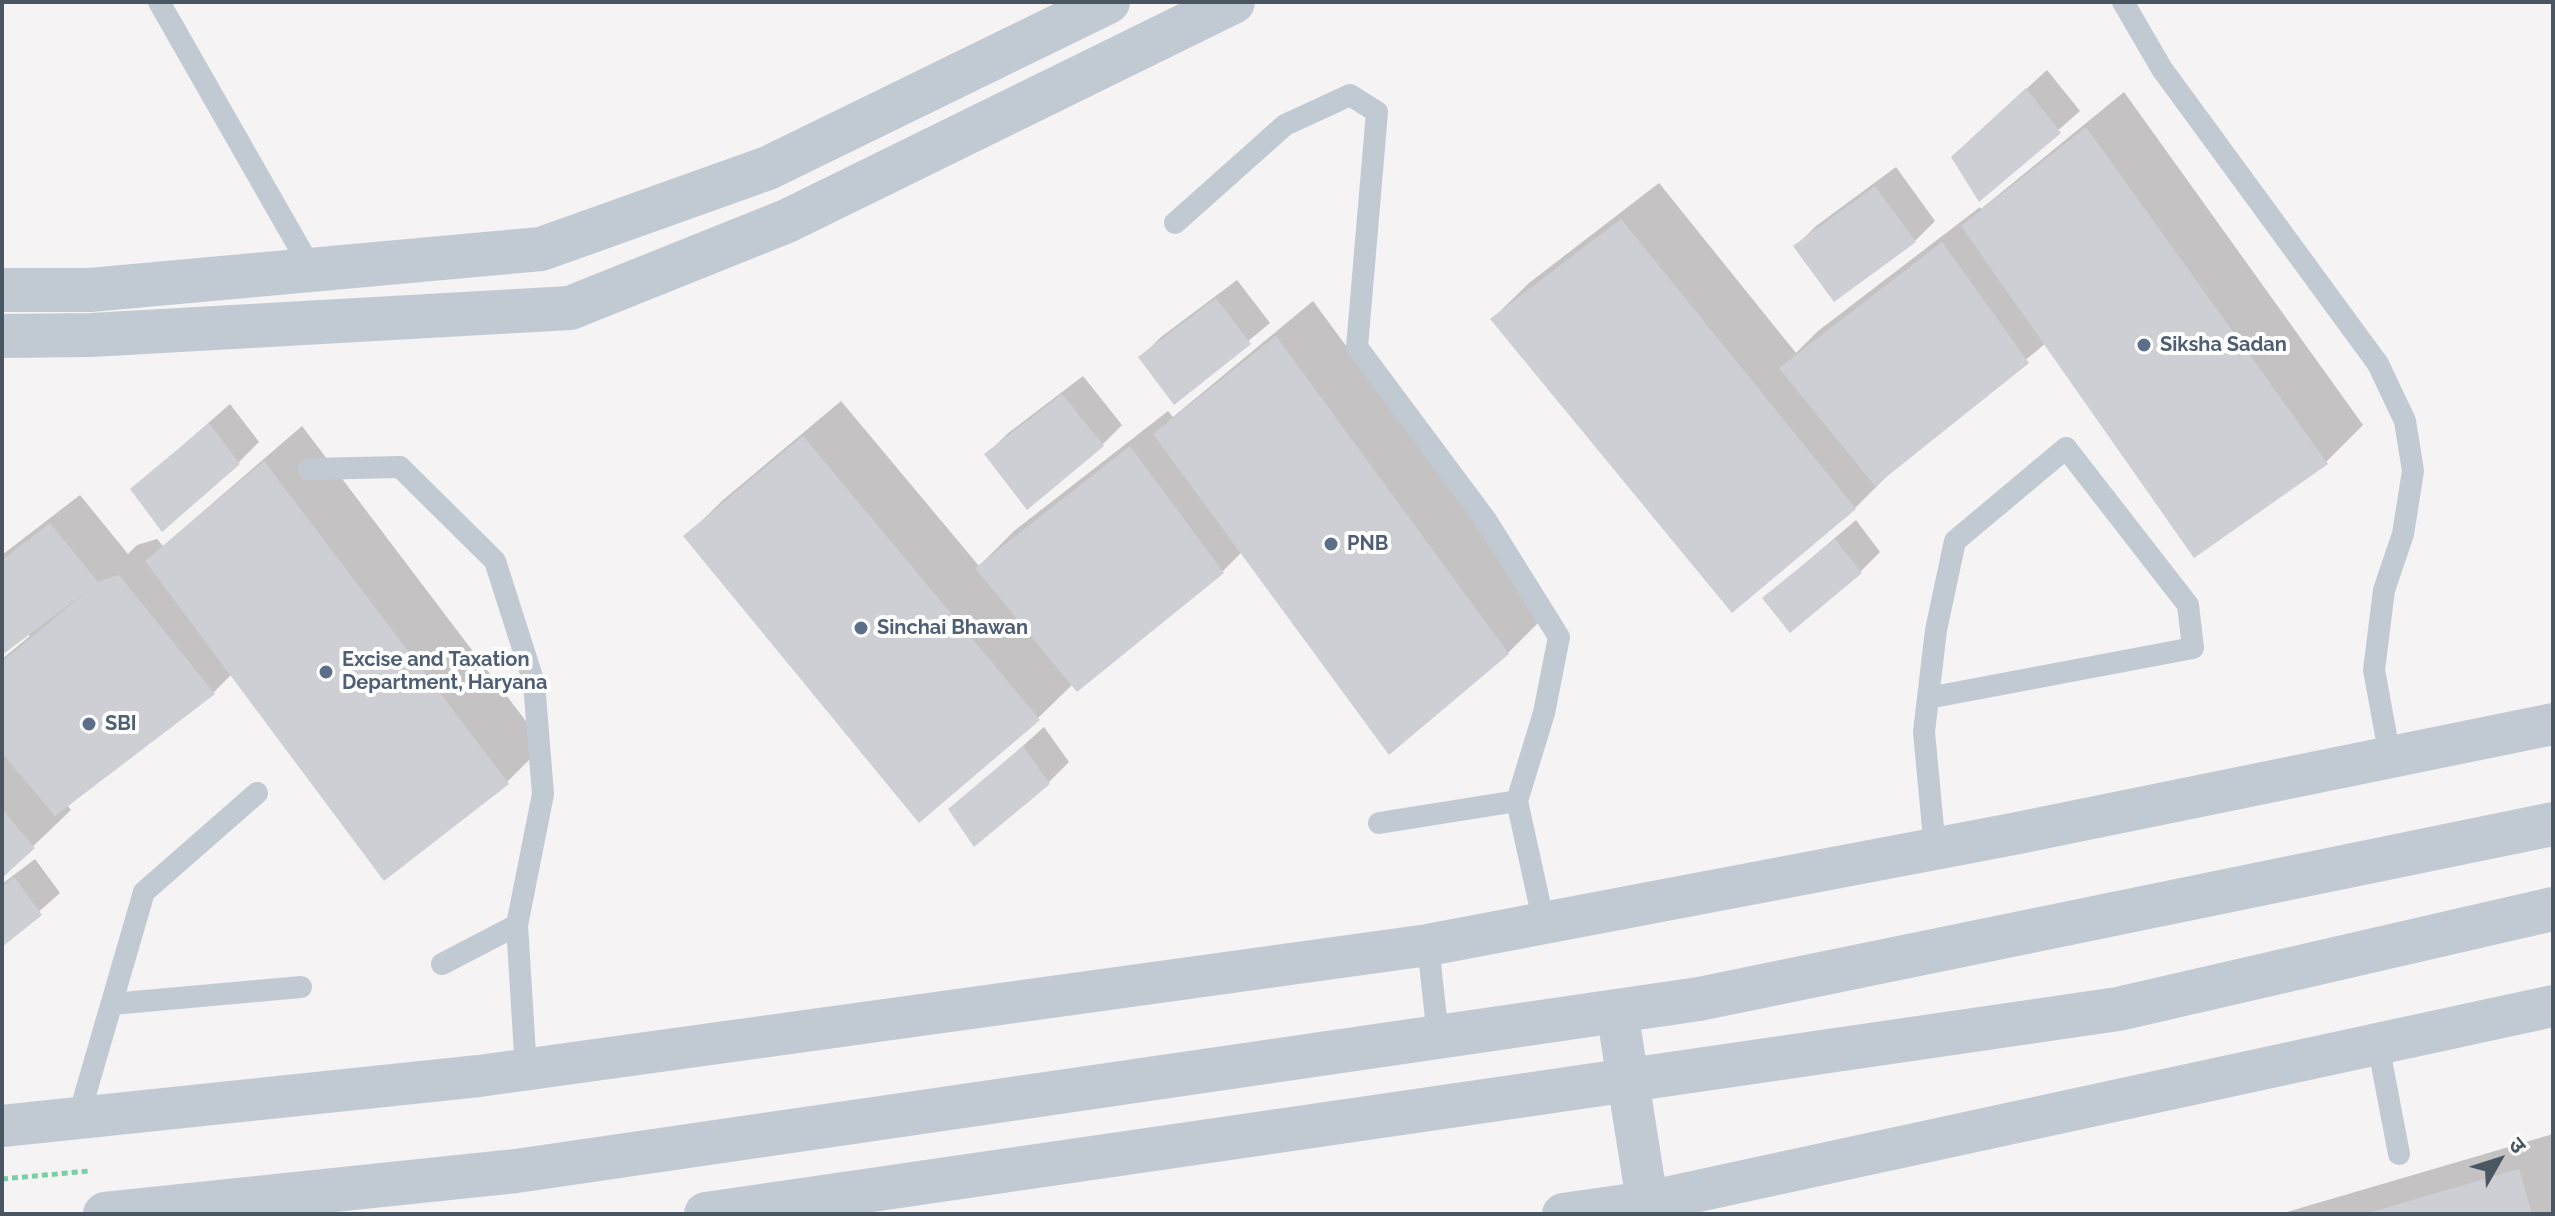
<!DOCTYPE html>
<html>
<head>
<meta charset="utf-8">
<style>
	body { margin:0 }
	#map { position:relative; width:2555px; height:1216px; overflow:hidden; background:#f5f3f3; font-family:Raleway,"Noto Sans Devanagari",sans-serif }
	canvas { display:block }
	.frame { position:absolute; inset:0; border:4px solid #4a5661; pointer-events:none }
	.north { position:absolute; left:2459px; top:1120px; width:80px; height:80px; -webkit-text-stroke:6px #fff; paint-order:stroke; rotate:51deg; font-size:22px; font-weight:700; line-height:32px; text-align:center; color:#4a5661 }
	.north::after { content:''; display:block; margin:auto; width:28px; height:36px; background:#4a5661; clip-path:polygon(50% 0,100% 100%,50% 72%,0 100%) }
</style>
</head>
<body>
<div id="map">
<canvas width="2555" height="1216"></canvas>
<div class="frame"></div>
<div class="north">उ</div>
</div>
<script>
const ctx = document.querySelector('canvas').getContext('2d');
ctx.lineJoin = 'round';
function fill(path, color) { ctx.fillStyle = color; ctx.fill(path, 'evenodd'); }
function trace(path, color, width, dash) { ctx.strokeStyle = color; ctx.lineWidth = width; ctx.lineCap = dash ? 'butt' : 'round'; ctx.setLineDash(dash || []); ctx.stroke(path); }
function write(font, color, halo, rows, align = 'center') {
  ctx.font = font + ' Raleway,sans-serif'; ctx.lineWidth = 8; ctx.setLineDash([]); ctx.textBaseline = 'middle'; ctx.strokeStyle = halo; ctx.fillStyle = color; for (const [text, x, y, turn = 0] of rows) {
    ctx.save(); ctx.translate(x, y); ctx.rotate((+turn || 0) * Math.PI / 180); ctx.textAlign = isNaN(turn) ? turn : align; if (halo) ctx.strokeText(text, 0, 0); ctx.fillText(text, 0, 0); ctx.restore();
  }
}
const shadow = new Path2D(`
	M2047,70L2080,111L1980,199L1974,137Z
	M2124,92L2363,425L2326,462L2046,343L1893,470L1855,508L1492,319L1529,283L1659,183L1796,353L1818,331L1980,207L1981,209Z
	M1896,167L1935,221L1915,241L1834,299L1796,246L1816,226Z
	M1237,280L1270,323L1175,402L1141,357L1161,337Z
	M1313,301L1545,616L1508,653L1242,552L1223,571L1073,684L1038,718L919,821L686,536L723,500L841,401L979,566L1014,531L1168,411L1173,417Z
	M1083,376L1122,425L1102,445L987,454L1007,434Z
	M230,404L259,442L239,462L133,489Z
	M302,426L544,745L507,782L232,674L214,692L67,805L71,810L2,876V659L30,636L27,633L2,652V555L80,495L128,554L137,545L157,539L163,546Z
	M1856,520L1880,552L1860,572L1764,598Z
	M1044,727L1069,762L1049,782L951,810Z
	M35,859L60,893L2,944V884Z
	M2553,1134V1214H2280Z`);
const building = new Path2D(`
	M2026,88L2061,133L1979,202L1951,157Z
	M2086,127L2328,464L2194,558L1961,226Z
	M1875,186L1916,242L1834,302L1793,246Z
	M1621,219L1856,509L1732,613L1490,319Z
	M1942,242L2029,363L1875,486L1779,368Z
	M1216,298L1251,344L1174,405L1138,357Z
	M1276,336L1509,654L1389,755L1153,434Z
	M1062,394L1104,446L1027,510L984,454Z
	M209,423L240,464L162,532L130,489Z
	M803,436L1040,720L919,823L683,536Z
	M1130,446L1224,573L1077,692L975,568Z
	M264,461L509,784L384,881L145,561Z
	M50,523L98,582L119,575L215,694L55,816L2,753V662L86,592L2,655V560Z
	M1835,539L1862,573L1790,633L1762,598Z
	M1023,746L1050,784L974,847L948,809Z
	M2,809L35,848L2,878Z
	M14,877L42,915L2,947V887Z
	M2519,1169L2532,1214H2368V1213Z`);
const path = new Path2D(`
	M2,1179L89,1171`);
const service = new Path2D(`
	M159,2L312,270
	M2123,2L2162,69L2378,364L2405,421L2413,471L2403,534L2384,590L2374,670L2390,757
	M1175,223L1285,125L1350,95L1377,112L1357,347L1486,520L1559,637L1544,713L1517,801L1544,924
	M309,469L400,467L495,561L534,683L543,794L517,925L526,1070
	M1928,698L2193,648L2188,605L2066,448L1955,541L1936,630L1924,732L1935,849
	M1379,823L1517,801
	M1428,945L1438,1037
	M442,964L517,925
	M112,1004L301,987
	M2378,1044L2399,1154
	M78,1119L144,892L257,793`);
const minor = new Path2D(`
	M1617,1011L1649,1214
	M2,1126L479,1076L1428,945L2013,834L2553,724
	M1563,1214L1647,1202L2553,1006`);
const tertiary = new Path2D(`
	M2,290H90L541,249L768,168L1108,2
	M2,336L91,335L570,308L787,221L1233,2
	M105,1214L516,1171L1699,999L2553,824
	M706,1214L2118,1009L2553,909`);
const markers = [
	[2144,345,8,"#5c6f8a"],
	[1331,544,8,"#5c6f8a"],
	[861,628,8,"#5c6f8a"],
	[326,672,8,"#5c6f8a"],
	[89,724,8,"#5c6f8a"]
];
const serviceNames = [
	["Siksha Sadan",2160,345],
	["PNB",1347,544],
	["Sinchai Bhawan",877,628],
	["Excise and Taxation",342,660],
	["Department, Haryana",342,683],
	["SBI",105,724]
];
fill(shadow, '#0003');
fill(building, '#cdcfd5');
trace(path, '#7ad0a6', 5, [6, 4]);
trace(service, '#c1cad2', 22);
trace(minor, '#c1cad2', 42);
trace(tertiary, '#c1cad2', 44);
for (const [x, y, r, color] of markers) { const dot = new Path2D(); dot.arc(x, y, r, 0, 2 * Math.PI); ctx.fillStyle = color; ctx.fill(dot); trace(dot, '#fff', 3); }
write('bold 20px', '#4e5e75', '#fff', serviceNames, 'left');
</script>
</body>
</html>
